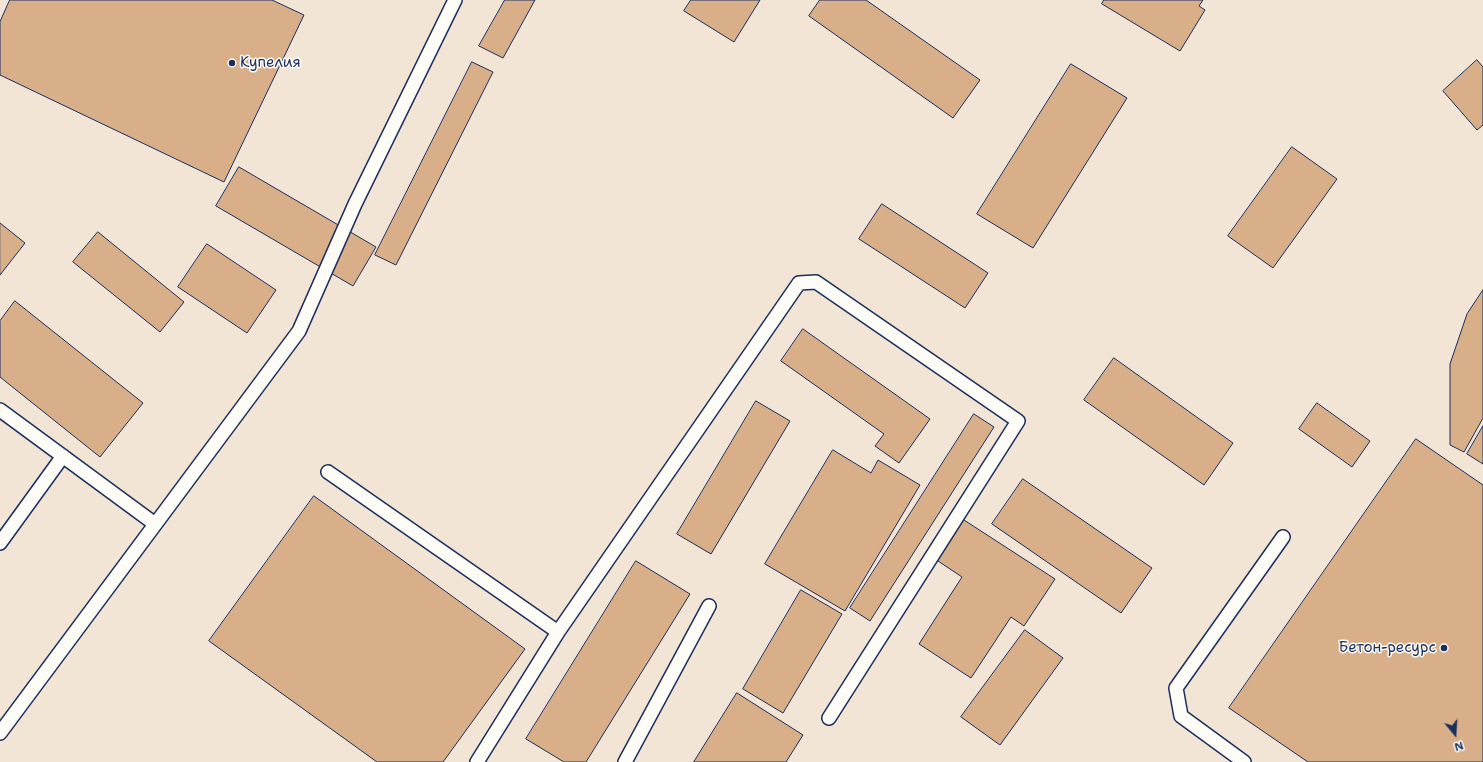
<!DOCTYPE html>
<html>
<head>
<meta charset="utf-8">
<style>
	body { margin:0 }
	#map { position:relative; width:1483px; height:762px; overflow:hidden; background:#fdfcf7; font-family:"Shantell Sans",sans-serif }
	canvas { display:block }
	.north { position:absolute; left:1435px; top:714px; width:40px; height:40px; -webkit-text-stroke:3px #fdfcf7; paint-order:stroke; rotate:162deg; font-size:11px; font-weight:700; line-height:16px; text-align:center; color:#1b2f5e }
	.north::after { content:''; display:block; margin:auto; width:14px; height:18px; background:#1b2f5e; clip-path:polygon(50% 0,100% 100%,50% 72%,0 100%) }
</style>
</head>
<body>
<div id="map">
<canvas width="1483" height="762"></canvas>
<div class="north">N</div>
</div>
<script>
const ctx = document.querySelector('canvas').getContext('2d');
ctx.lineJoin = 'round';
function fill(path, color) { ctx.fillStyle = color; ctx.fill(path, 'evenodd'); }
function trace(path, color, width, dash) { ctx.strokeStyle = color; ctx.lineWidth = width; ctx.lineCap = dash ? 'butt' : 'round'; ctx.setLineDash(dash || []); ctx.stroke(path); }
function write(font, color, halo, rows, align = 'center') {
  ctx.font = font + ' "Shantell Sans",sans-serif'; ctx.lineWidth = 3; ctx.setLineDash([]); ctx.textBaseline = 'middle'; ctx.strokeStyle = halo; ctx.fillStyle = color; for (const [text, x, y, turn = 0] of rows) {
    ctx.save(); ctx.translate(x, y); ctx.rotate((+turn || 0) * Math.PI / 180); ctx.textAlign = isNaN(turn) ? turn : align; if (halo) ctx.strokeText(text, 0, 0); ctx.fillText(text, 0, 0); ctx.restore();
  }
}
const built = new Path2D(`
	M0,0H1483V762H0Z`);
const building = new Path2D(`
	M10,0H272L304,15L224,182L0,75V22Z
	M505,0H535L503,58L479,46Z
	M691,0H760L734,42L684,11Z
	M820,0H866L980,80L953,118L809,16Z
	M1104,0H1203L1199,6L1205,10L1180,51L1102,4Z
	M1477,60L1483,67V125L1477,130L1443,91Z
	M472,62L493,72L396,265L375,255Z
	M1071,64L1127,98L1033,248L977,214Z
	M1292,147L1337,179L1273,268L1228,236Z
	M239,167L376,247L353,286L216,206Z
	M882,204L988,273L965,308L859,239Z
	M0,223L25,243L0,275Z
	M98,232L184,302L160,332L73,262Z
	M207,244L276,290L247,333L178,287Z
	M1483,290V418L1464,452L1450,445V364L1467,314Z
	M15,301L143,403L100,457L0,377V321Z
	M803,329L930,419L899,463L875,446L884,434L781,361Z
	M1114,358L1233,443L1204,485L1084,400Z
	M756,401L790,421L711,554L677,534Z
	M1317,403L1370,441L1352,467L1299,429Z
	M974,414L994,427L870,621L850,608Z
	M1483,426V464L1467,454Z
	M1416,439L1483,485V762H1308L1229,708Z
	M833,450L871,473L878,460L920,485L845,611L765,564Z
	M1023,479L1152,568L1121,613L992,524Z
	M314,496L525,649L443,762H377L209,641Z
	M964,520L1055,579L1024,626L1011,617L971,678L919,644L962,577L938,561Z
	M636,561L690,594L586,762H564L526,739Z
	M801,590L842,614L783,713L743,689Z
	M1025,630L1063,658L1000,745L961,717Z
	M737,693L803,735L786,762H694Z`);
const service = new Path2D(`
	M0,410L155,524
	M328,472L558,632L477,762
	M0,543L63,456
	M558,632L799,283L816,282L1018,421L829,718
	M0,733L299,331L355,204L455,0
	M625,762L709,606
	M1244,762L1181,716L1176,688L1283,537`);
const markers = [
	[232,63,4,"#1b2f5e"],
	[1444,648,4,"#1b2f5e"]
];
const poiNames = [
	["Купелия",240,63],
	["Бетон-ресурс",1436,648,"right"]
];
fill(built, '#f2e5d6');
fill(building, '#d8af89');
trace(building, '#1b2f5e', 1);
trace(service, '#1b2f5e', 16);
trace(service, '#fdfcf7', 13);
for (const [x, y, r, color] of markers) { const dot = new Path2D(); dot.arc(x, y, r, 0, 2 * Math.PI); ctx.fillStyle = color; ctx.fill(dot); trace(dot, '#fdfcf7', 1.5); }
write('15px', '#1b2f5e', '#fdfcf7', poiNames, 'left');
</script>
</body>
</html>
